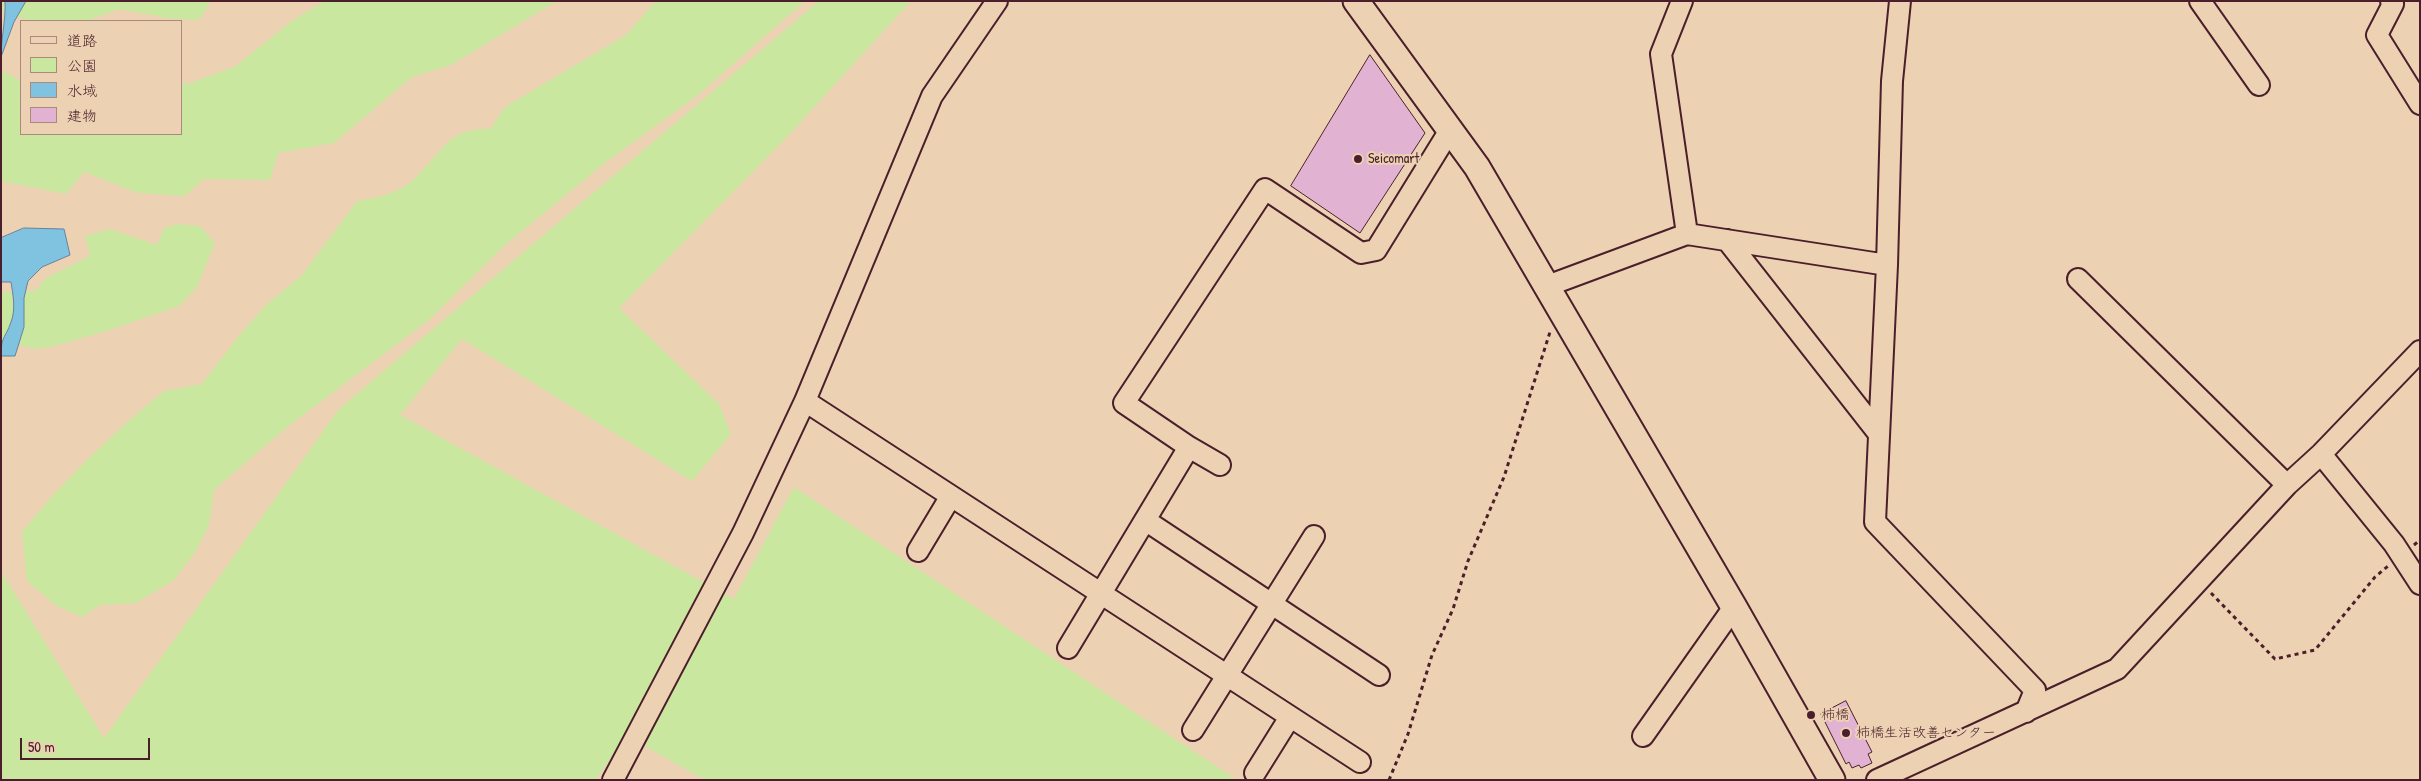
<!DOCTYPE html>
<html>
<head>
<meta charset="utf-8">
<style>
	body { margin:0 }
	#map { position:relative; width:2421px; height:781px; overflow:hidden; background:#ecd1b3; font-family:"Patrick Hand","Klee One",sans-serif }
	canvas { display:block }
	.frame { position:absolute; inset:0; border:2px solid #4a1f2b; pointer-events:none }
	.legend { position:absolute; left:20px; top:20px; width:162px; height:115px; box-sizing:border-box; background:#ecd1b3; border:1px solid #ab8a7d; margin:0; padding:6px 9px; list-style:none; font-size:15px; color:#4a1f2b }
	.legend li { display:flex; align-items:center; gap:10px; height:25px }
	.legend b { width:25px; border:1px solid #ab8a7d }
	.scale { position:absolute; left:20px; top:738px; width:130px; height:22px; box-sizing:border-box; border:2px solid #4a1f2b; border-top:0; padding-left:6px; font-size:15px; line-height:18px; white-space:nowrap; color:#4a1f2b; -webkit-text-stroke:4px #ecd1b3; paint-order:stroke }
</style>
</head>
<body>
<div id="map">
<canvas width="2421" height="781"></canvas>
<div class="frame"></div>
<ul class="legend">
<li><b style="height:6px;background:#ecd1b3"></b>道路</li>
<li><b style="height:14px;background:#c9e79e"></b>公園</li>
<li><b style="height:14px;background:#80c3e1"></b>水域</li>
<li><b style="height:14px;background:#e2b2d3"></b>建物</li>
</ul>
<div class="scale">50 m</div>
</div>
<script>
const ctx = document.querySelector('canvas').getContext('2d');
ctx.lineJoin = 'round';
function fill(path, color) { ctx.fillStyle = color; ctx.fill(path, 'evenodd'); }
function trace(path, color, width, dash) { ctx.strokeStyle = color; ctx.lineWidth = width; ctx.lineCap = dash ? 'butt' : 'round'; ctx.setLineDash(dash || []); ctx.stroke(path); }
function write(font, color, halo, rows, align = 'center') {
  ctx.font = font + ' "Patrick Hand","Klee One",sans-serif'; ctx.lineWidth = 4; ctx.setLineDash([]); ctx.textBaseline = 'middle'; ctx.strokeStyle = halo; ctx.fillStyle = color; for (const [text, x, y, turn = 0] of rows) {
    ctx.save(); ctx.translate(x, y); ctx.rotate((+turn || 0) * Math.PI / 180); ctx.textAlign = isNaN(turn) ? turn : align; if (halo) ctx.strokeText(text, 0, 0); ctx.fillText(text, 0, 0); ctx.restore();
  }
}
const green = new Path2D(`
	M1,1H211L199,20L166,18L120,9L86,21H31L1,11Z
	M325,1H557L451,65L412,77L334,143L278,153L270,180L204,179L185,196L138,193L84,172L66,194L1,181V74L5,72L21,81V134H181V84L191,83L236,66L293,20Z
	M656,1H805L698,95L606,162L505,245L430,319L286,428L214,490L209,525L196,551L174,580L136,603L100,605L82,617L55,605L27,581L22,532L52,496L90,457L127,422L164,391L202,384L237,338L265,306L302,275L357,201C376,198 400,193 414,179C441,154 447,127 490,129L505,107L626,35Z
	M819,1H911L786,138L619,308L719,404L731,434L692,481L462,339L400,415L734,599L794,487L1237,780H705L627,736L595,780H1V571L104,738L339,409Z
	M177,224L200,226L215,243L197,287L179,306L106,331L55,346L36,349L1,340V292L35,291L46,278L90,256L85,236L110,229L157,245L164,228Z`);
const water = new Path2D(`
	M5,1H26L14,22L1,57C1,38 6,20 5,1Z
	M24,228L64,229L70,255L42,267L28,281L24,298V327L15,356H1C1,336 5,339 11,322C16,309 13,295 11,282H1V238Z`);
const building = new Path2D(`
	M1370,55L1425,133L1360,233L1291,186Z
	M1846,701L1872,752L1868,754L1872,763L1861,768L1859,765L1852,768L1849,762L1846,764L1821,714Z`);
const path = new Path2D(`
	M2414,545L2420,540
	M2211,593L2275,659L2315,650L2375,577L2388,566
	M1389,780L1408,734L1432,655L1453,609L1468,561L1504,477L1550,332`);
const minor = new Path2D(`
	M1900,1L1892,81L1887,265L1875,522L2035,690L2026,712
	M2200,1L2259,85
	M2391,1L2393,4L2377,35L2420,104
	M1687,234L1887,265
	M1727,240L1879,434
	M2078,279L2287,485
	M1547,286L1687,234L1661,54L1682,1
	M805,401L1360,762
	M2321,454L2394,544L2420,584
	M1220,465L1189,447L1124,403L1265,189L1361,253L1376,250L1450,130
	M1145,520L1379,675
	M918,551L951,496
	M1068,648L1189,447
	M1193,730L1314,536
	M1643,736L1734,607
	M1255,773L1290,717
	M613,780L743,533L805,401L932,96L997,1
	M1877,780L2117,669L2287,485L2321,454L2420,351`);
const tertiary = new Path2D(`
	M1356,1L1477,167L1734,607L1832,780`);
const markers = [
	[1358,159,5,"#4a1f2b"],
	[1811,715,5,"#4a1f2b"],
	[1846,733,5,"#4a1f2b"]
];
const poiNames = [
	["Seicomart",1368,159],
	["柿橋",1821,715],
	["柿橋生活改善センター",1856,733]
];
fill(green, '#c9e79e');
fill(water, '#80c3e1');
trace(water, '#6a8198', 1);
fill(building, '#e2b2d3');
trace(building, '#4a1f2b', 1);
trace(minor, '#4a1f2b', 24);
trace(tertiary, '#4a1f2b', 29);
trace(path, '#4a1f2b', 3, [4, 4]);
trace(minor, '#ecd1b3', 20);
trace(tertiary, '#ecd1b3', 25);
for (const [x, y, r, color] of markers) { const dot = new Path2D(); dot.arc(x, y, r, 0, 2 * Math.PI); ctx.fillStyle = color; ctx.fill(dot); trace(dot, '#ecd1b3', 2); }
write('14px', '#4a1f2b', '#ecd1b3', poiNames, 'left');
</script>
</body>
</html>
